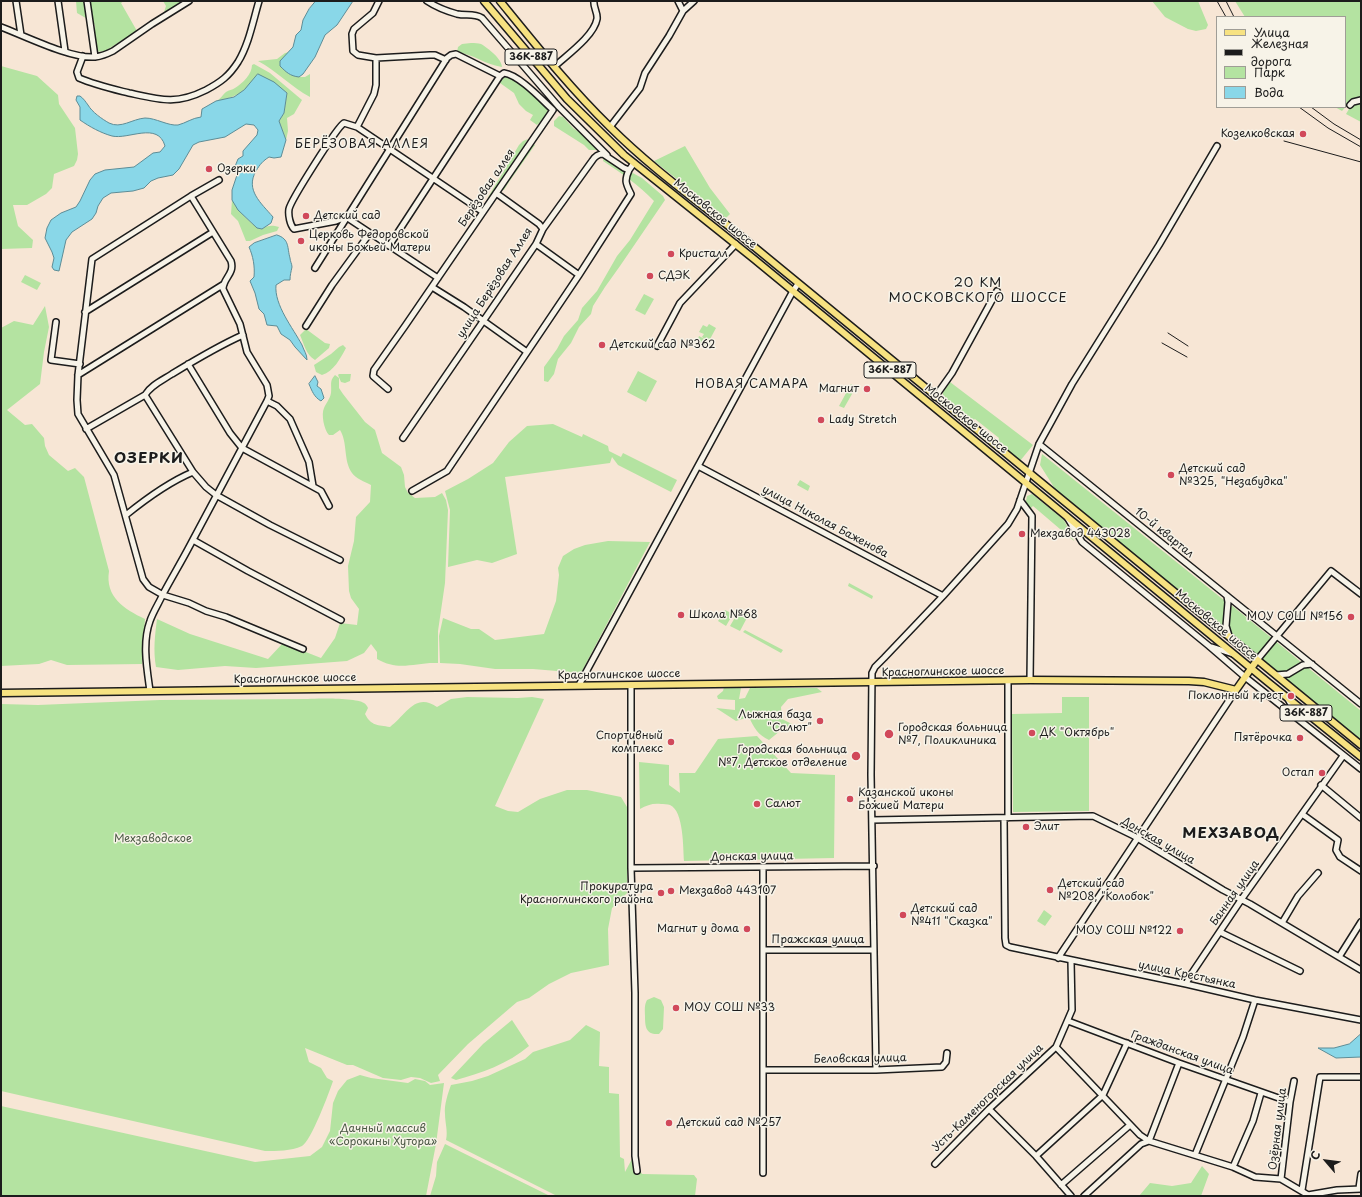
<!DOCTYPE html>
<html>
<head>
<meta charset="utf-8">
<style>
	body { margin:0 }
	#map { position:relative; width:1362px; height:1197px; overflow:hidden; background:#f7e6d5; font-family:"Playpen Sans",sans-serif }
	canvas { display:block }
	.frame { position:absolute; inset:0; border:2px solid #1c1c1c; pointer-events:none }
	.legend { position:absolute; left:1216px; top:16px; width:130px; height:92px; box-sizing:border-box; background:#f7f3e8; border:1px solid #9f9d96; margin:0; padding:5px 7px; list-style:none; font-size:12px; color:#1c1c1c }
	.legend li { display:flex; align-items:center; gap:8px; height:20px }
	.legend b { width:20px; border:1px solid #9f9d96 }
	.north { position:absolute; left:1306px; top:1141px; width:40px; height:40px; -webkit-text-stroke:3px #f7f3e8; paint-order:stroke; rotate:298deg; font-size:11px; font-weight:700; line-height:16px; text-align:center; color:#1c1c1c }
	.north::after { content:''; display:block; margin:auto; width:14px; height:18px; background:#1c1c1c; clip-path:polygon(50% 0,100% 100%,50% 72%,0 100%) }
</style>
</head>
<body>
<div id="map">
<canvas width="1362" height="1197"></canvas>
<div class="frame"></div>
<ul class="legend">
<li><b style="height:5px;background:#f7e281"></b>Улица</li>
<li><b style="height:5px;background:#1c1c1c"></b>Железная дорога</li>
<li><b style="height:11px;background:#b4e3a1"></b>Парк</li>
<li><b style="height:11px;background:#89d7e8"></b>Вода</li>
</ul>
<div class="north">С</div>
</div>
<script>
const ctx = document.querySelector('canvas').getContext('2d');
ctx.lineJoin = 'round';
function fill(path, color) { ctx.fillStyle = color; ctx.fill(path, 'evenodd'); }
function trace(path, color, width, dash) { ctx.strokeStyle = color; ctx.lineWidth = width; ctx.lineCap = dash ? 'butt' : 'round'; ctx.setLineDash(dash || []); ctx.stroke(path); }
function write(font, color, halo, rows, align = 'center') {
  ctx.font = font + ' "Playpen Sans",sans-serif'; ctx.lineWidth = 3; ctx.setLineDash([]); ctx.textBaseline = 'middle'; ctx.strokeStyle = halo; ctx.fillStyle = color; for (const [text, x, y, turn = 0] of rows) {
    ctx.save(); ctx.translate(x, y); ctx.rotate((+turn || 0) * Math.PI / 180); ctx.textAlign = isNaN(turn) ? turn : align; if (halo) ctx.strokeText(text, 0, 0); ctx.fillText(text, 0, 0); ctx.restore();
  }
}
const green = new Path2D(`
	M76,1H124L121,3L137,31L105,51L94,52L95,25L91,21L77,13Z
	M163,1H184L164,12L166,6Z
	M1152,1H1198L1208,25L1206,29L1196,31L1188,29L1165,17Z
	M1235,1H1361V98L1350,102L1342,111L1335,107H1345V17H1245Z
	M471,43C475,43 478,43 481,44C488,48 502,59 502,67C486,65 473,54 457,52L458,47L462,44Z
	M290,52L280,61L299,77H305L310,74V97C291,87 277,71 258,61L277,59L285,53Z
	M254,64L270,73L302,100L294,114L287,118L288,131L286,140L279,121L284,113L287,93L258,74C248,91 235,98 216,101C221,99 222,95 226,92C229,90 232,90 235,88C243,83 252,74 252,65Z
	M1,66L37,76L58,95L59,104L75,128L78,154L77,160L74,166L54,174L52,188L46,194L27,205H13L18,226L33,240L32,248L1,249Z
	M506,75L517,81L548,107C548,114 543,120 537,125L530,120L533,115L526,111L519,104L514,93L500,83L503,76Z
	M1361,101V122L1346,114L1352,104Z
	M559,116L563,117L573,128L599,146V150H589L584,145L554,126V121Z
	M528,139L495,191L487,199L519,145L523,141Z
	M532,143L535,145L509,182L504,190H502V187Z
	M685,146L710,188L730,214L726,218L654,161Z
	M604,155L627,170L642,178L663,196L665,200L620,266L605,287L593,306L591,314L579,327L571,343L558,359L554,374L548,382L544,381V367L557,349L564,336L578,320L582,308L597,291L617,256L630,240L654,201C639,185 621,173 603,161Z
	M232,200C238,209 252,227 262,229C268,225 272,225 279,227L277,231L263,235L250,241H246L238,221L231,214Z
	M25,275L41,283L37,290L21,282Z
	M644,294L654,299L645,315L635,310Z
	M45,306L49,327L44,352L40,384L7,410L25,425L32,424L44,438L45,446L49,455L68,471L75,468L84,477L109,571C105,597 124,609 145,619L142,664L67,665L51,660L39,664L1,666V328L14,321L33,325Z
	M709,324L716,328L709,341L711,342L708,348L697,342L699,336L708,341L702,337L704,334L699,332L703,325L707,327Z
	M306,329L325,343L330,344L329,348L315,360C306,355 304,344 300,335Z
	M343,345L346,348C340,359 334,371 322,375L316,372L314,365L331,354L339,347Z
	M638,371L657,381L646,402L627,392Z
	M339,374H351L350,381L345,383L341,382L338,375Z
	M335,375L339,378V388L343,394L365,422L375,430L382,453L401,467L404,475L405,487L408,493L415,498L435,497L442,493L446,500L448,510L445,583L438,631V663C414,662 400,672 377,659V652L371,644L364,653L347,661L256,668L225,666L178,670L156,667C153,650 155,635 157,619L190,634L268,659L283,643L321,658L335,638L340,623L357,625L359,609L351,598L349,591L348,566L354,541L356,517L370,502L371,485C365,482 355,478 352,473C343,460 348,443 340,430L333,435H329C324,430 321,414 324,408C326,403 330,399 331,393C332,385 329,381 335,375Z
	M950,382L1033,445L1020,461L1005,449L998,441L999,438L975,419L973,420L964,416L943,397V392Z
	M851,384L856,387L844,408L839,406Z
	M553,424L582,437L583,434L608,446L609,451L621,457L623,453L677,480L671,492L618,465L612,457L610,463L505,477L517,554L492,563L477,560L448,567L450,510L445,491L468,479L493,463L509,442L527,426Z
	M1042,454L1225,601L1223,620L1224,632L1062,500L1040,465Z
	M800,480L810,486L808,491L797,485Z
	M1032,494L1064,520L1074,541L1033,506L1028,511L1025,506L1027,496Z
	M608,541L650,542L581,673L533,669H495L460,664L440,663L439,636L443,618L471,629H479L495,640L544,634L556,601L559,575L558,568L563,556L574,549L585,545Z
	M849,583L873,596L872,599L848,586Z
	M1230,604L1361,711V740L1276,675L1232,638L1229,630Z
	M740,609L749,614L740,631L730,626Z
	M725,610L733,614L726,626L718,621Z
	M745,630L783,650L781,653L743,632Z
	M724,687L741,688L739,699L745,698L750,688H817L822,692L788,699L781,707L782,719L792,724L780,731L769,740C758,735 754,728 749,717L736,721L716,708L735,710V700L718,699L717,696L723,691Z
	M467,697L518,698L532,697L544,699L495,806L508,811L518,812L540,799L567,790H587L621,797L627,807V893L612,908L608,929L609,965L571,973L549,984L529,998L517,1002L468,1044L438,1075L440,1081L431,1083L420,1078L411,1077L401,1080L383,1078L353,1065H347L305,1048L309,1062L321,1068L327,1078L333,1081C329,1093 311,1141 302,1146C291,1151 277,1151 265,1151L1,1091V704L38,705L160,700L308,699C318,698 357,698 364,703C366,704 367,706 368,708L365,714C371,726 378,725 390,727C406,715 415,692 437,707L451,699Z
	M1062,697H1089V811L1013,812L1012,714L1062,713Z
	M757,736L791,773L835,775L834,858L684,861C683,849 684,811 670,805C668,804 663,804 661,804C653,803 647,805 640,809L639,762L669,765V785L680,793L679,773H695L718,739Z
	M1044,910L1052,916L1045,926L1037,921Z
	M654,997L661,1000L664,1007L663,1029L659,1034C646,1035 645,1027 645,1016C645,1011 644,1005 647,1000Z
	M512,1020L529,1046C508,1064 481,1073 456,1080L451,1078L483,1044Z
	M586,1025L600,1032L599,1066L609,1067V1093L619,1094L620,1157L624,1159L625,1172L633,1157L642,1174L694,1175L697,1179L695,1196H557L446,1140C448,1131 445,1123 445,1114C444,1105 448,1093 451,1085L472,1081L488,1076L525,1059L533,1052L570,1040Z
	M360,1075L371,1078L408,1083L415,1079L425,1081L430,1085L444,1083L436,1144L426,1196H1V1106L255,1162L310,1156L322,1147L330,1131L333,1103L338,1091L347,1080Z
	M445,1144L550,1196H430L436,1176L437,1162Z
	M1202,1166L1209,1174L1201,1196H1139L1150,1183L1172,1186L1191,1183Z`);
const water = new Path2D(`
	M316,1H353L337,25L325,35L315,57L303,74L299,77C290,76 286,72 280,66V61L293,47L296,35L301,30L303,20L309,9Z
	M258,74L274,82L287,93L284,113L279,121L286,140L281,157L274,158L269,157C263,161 260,164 256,171C245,190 261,203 273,217L271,223L262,229L257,228L238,210L232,200V190L237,175L234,169L238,159L243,156V151L257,135L258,130L254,125L246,124L225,137L199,142L193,145L179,169L173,175L158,178L151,181L144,188L133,191L111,193L103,198L98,206L96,213L92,219L72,232L66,240L59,271L54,270L52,267L54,258L52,252L45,238L47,228L51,220L61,213L76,207L80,201L90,180L95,174L105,170L134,167L153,153L160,152L165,146C158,121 128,140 112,136C101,133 90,127 80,120V107L76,100L77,96H80C84,99 85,101 88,105C92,112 102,119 109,123C121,129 132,119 145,118C156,118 168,126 178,125C186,123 192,118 201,117L202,109L216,101L234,97L244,90Z
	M277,235C290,239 287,248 290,258C290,261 292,264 292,267C291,272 290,275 290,280H284L276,285C274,305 293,328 302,345C304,351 307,354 307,360L295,347L290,340L281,334L277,326L267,325L264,314L259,309L255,293L250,281L254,277C255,266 253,256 249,247L254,243Z
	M315,376L318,382L317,386L321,389L324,398L321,401C314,397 312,391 309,384Z
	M1361,1034V1057L1336,1058L1318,1048H1334L1349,1044Z`);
const minor = new Path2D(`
	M16,1L21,35
	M58,1L65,51
	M87,1L95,57
	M379,1L373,13L354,29L352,34L353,51L358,55L376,58L430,55H435L446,60
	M427,1C436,7 446,11 457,14C466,16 474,13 482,18L559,107L607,155
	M678,1L683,11L694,1
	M1,27C25,36 71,59 95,57C102,56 107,54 113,51L152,24L189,1
	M83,56L77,72L79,78C95,85 113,89 129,93C161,100 176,105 206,90C221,82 229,76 238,62C249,44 253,21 259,1
	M554,67C567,55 594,36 597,19C598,13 593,7 594,1
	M1350,105L1353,102L1361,100
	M357,127L374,94L376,85V58
	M610,127L640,88L645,73L669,36L683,11
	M496,193L539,224L543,229
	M191,196L219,180
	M346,217L336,221L294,229C290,225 288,215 289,209C291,200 337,127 344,123L357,127L483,212
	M346,217L438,278
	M536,244L579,275
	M389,246L500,76L504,73C519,75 541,99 553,110
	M315,268L447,58L451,55L456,54L500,76
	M432,287L464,307L527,352
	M85,312L213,232
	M56,322L51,360L80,364
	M306,326L332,285L370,233
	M657,346L680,303L736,244
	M188,364L230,433L242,448L321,491L329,506
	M78,375L224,284
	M388,389L373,376L374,370L405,326L553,110
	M145,395L193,472L206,487L216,495L270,525L340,560
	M935,397L952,373L997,291
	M267,401L277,406L290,419L309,462L313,486
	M86,429L145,395C151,385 163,380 172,374C195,360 218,346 243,335
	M403,438L536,244L543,229L592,161C595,156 598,154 603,154L624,168L629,170L634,163
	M1039,444L1361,704
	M698,466L943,596
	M412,491L447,471L579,275L631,194C626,184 624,181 629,170
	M1020,500L1032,516L1030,680
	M126,515C147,498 169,482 193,472
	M1067,517L1082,542L1209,646L1245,677L1361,769
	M193,540L248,571L341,620
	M1227,596L1228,602L1226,626L1229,636
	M1212,647L1233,654
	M1257,660L1331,571L1361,594
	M1276,675L1288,674L1303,665L1312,664
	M1008,681V818
	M579,685L793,291L798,284
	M631,685V868L635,993V1156L637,1171
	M150,691C147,669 142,643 150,621C153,612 159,603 163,594C171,579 180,564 188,549C214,500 240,451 267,401L269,396L267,385L247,352L240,324L223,289C223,278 235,274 231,261L191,196L92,259L78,375L77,400L78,414L114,475L143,579L149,587L163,595L189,603L206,611L226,617L303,649
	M1288,699L1298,717
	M1321,785L1361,818
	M1302,814L1338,840L1336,850L1340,857L1361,871
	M1004,818L1005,938L1006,945L1010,947L1186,984L1255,1000L1361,1020
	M872,820L1093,816L1134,836L1223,890L1250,904L1361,970
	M763,867V1173
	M631,868L874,866
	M1282,923L1298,896L1318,873
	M1220,932L1300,971
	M763,950H874
	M1339,957L1361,922
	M1058,958L1236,690
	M1071,961L1072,1010L1056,1047L1140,1135L1149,1141L1233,1167L1255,1177L1281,1179L1308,1195L1337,1190L1361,1189
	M1186,984L1190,976L1241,900L1343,756
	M1068,1021L1179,1063L1290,1102
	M763,1070H876L942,1067L946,1062L947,1053
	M876,1070L871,775L872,673L875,667L884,658L943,596L1008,524L1017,509L1039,444L1049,426L1072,384L1159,245L1217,146
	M989,1109L1036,1156L1071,1196
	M1195,1155L1243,1037L1255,1000
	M1036,1156L1103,1095L1127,1043
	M935,1164L989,1109L1056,1047
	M1233,1167L1253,1121L1261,1093
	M1281,1179L1290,1102L1294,1081
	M1061,1185L1130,1125
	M1359,1188L1361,1174
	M1302,1190L1320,1077H1361
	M1084,1196L1141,1144L1149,1141L1179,1063`);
const major = new Path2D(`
	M484,1L567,99L624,155L754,259L1269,683L1361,757
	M500,1C535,44 570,88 610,127C650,167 696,200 741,236L1361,745
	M1,693L1030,680L1189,681L1204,682L1236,690L1257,660`);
const rail = new Path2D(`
	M1217,1L1226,17
	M1226,1L1234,17
	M1299,107L1328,128L1361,147
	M1311,107L1334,124L1361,140
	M1284,141L1361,162
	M1168,333L1188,346
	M1162,343L1187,357`);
const markers = [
	[1303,134,4,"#d1495b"],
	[209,169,4,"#d1495b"],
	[306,216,4,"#d1495b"],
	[301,241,4,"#d1495b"],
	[671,254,4,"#d1495b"],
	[650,276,4,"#d1495b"],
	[602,345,4,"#d1495b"],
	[867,389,4,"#d1495b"],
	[821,420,4,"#d1495b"],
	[1171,475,4,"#d1495b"],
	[1022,534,4,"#d1495b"],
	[681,615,4,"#d1495b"],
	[1351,617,4,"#d1495b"],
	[1291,696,4,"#d1495b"],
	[820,721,4,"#d1495b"],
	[1032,733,4,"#d1495b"],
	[889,734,5,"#d1495b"],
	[1300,738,4,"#d1495b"],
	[671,742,4,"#d1495b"],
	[856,756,5,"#d1495b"],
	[1322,773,4,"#d1495b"],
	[850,799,4,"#d1495b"],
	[757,804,4,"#d1495b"],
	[1026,827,4,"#d1495b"],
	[1050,890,4,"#d1495b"],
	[671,891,4,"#d1495b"],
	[661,893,4,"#d1495b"],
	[903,915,4,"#d1495b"],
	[747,929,4,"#d1495b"],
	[1180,931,4,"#d1495b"],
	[676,1008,4,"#d1495b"],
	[669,1123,4,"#d1495b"]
];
const shields = [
	[531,57,52],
	[890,370,52],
	[1306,713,52]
];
const shieldNames = [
	["36К-887",531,57],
	["36К-887",890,370],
	["36К-887",1306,713]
];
const poiNames = [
	["Козелковская",1295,134,"right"],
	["Озерки",217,169],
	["Детский сад",314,216],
	["Церковь Федоровской",309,235],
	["иконы Божьей Матери",309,248],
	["Кристалл",679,254],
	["СДЭК",658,276],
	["Детский сад №362",610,345],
	["Магнит",859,389,"right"],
	["Lady Stretch",829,420],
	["Детский сад",1179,469],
	["№325, \"Незабудка\"",1179,482],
	["Мехзавод 443028",1030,534],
	["Школа №68",689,615],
	["МОУ СОШ №156",1343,617,"right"],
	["Поклонный крест",1283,696,"right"],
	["Лыжная база",812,715,"right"],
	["\"Салют\"",812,728,"right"],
	["Городская больница",898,728],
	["№7, Поликлиника",898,741],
	["ДК \"Октябрь\"",1040,733],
	["Спортивный",663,736,"right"],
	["комплекс",663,749,"right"],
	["Пятёрочка",1292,738,"right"],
	["Городская больница",847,750,"right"],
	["№7, Детское отделение",847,763,"right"],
	["Остап",1314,773,"right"],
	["Казанской иконы",858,793],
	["Божией Матери",858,806],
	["Салют",765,804],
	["Элит",1034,827],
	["Детский сад",1058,884],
	["№208, \"Колобок\"",1058,897],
	["Прокуратура",653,887,"right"],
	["Красноглинского района",653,900,"right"],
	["Мехзавод 443107",679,891],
	["Детский сад",911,909],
	["№411 \"Сказка\"",911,922],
	["Магнит у дома",739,929,"right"],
	["МОУ СОШ №122",1172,931,"right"],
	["МОУ СОШ №33",684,1008],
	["Детский сад №257",677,1123]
];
const streetNames = [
	["Берёзовая аллея",487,188,-56],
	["Московское шоссе",715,214,39],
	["улица Берёзовая Аллея",495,283,-57],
	["Московское шоссе",966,419,39],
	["улица Николая Баженова",825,522,28],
	["10-й квартал",1164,533,39],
	["Московское шоссе",1216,625,40],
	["Красноглинское шоссе",943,672,-1],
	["Красноглинское шоссе",619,675,-1],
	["Красноглинское шоссе",295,679,-1],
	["Донская улица",1158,841,30],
	["Донская улица",752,857,-1],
	["Банная улица",1235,893,-55],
	["Пражская улица",818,940],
	["улица Крестьянка",1187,975,12],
	["Гражданская улица",1182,1053,20],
	["Беловская улица",860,1059,-1],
	["Усть-Каменогорская улица",988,1098,-44],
	["Озёрная улица",1278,1129,-83]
];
const parkNames = [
	["Мехзаводское",153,839],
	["Дачный массив",383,1129],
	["«Сорокины Хутора»",383,1142]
];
const neighbourhoodNames = [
	["БЕРЁЗОВАЯ АЛЛЕЯ",362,145],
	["НОВАЯ САМАРА",752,385]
];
const quarterNames = [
	["20 КМ",978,283],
	["МОСКОВСКОГО ШОССЕ",978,298]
];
const districtNames = [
	["ОЗЕРКИ",149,459],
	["МЕХЗАВОД",1231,834]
];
fill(green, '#b4e3a1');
fill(water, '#89d7e8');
trace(water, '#5d8c96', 1);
trace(minor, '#1c1c1c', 8);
trace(major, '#1c1c1c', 9);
trace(minor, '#f7f3e8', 5);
trace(major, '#f7e281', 6);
trace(rail, '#1c1c1c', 1);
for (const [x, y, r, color] of markers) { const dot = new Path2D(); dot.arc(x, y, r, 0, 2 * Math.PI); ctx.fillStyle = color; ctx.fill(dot); trace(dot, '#f7f3e8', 1.5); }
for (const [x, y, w] of shields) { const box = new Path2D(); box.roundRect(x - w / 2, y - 8, w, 16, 3); ctx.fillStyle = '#f7f3e8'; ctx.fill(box); trace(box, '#1c1c1c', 1); }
write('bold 10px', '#1c1c1c', null, shieldNames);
write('11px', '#1c1c1c', '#f7f3e8', poiNames, 'left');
write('11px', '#1c1c1c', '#f7f3e8', streetNames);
write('11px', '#4a5844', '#f7f3e8', parkNames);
ctx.letterSpacing = '1px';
write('12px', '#1c1c1c', '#f7f3e8', neighbourhoodNames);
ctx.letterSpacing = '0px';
ctx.letterSpacing = '1px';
write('13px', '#1c1c1c', '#f7f3e8', quarterNames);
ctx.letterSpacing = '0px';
ctx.letterSpacing = '1px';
write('bold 15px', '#1c1c1c', '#f7f3e8', districtNames);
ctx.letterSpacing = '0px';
</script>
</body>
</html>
